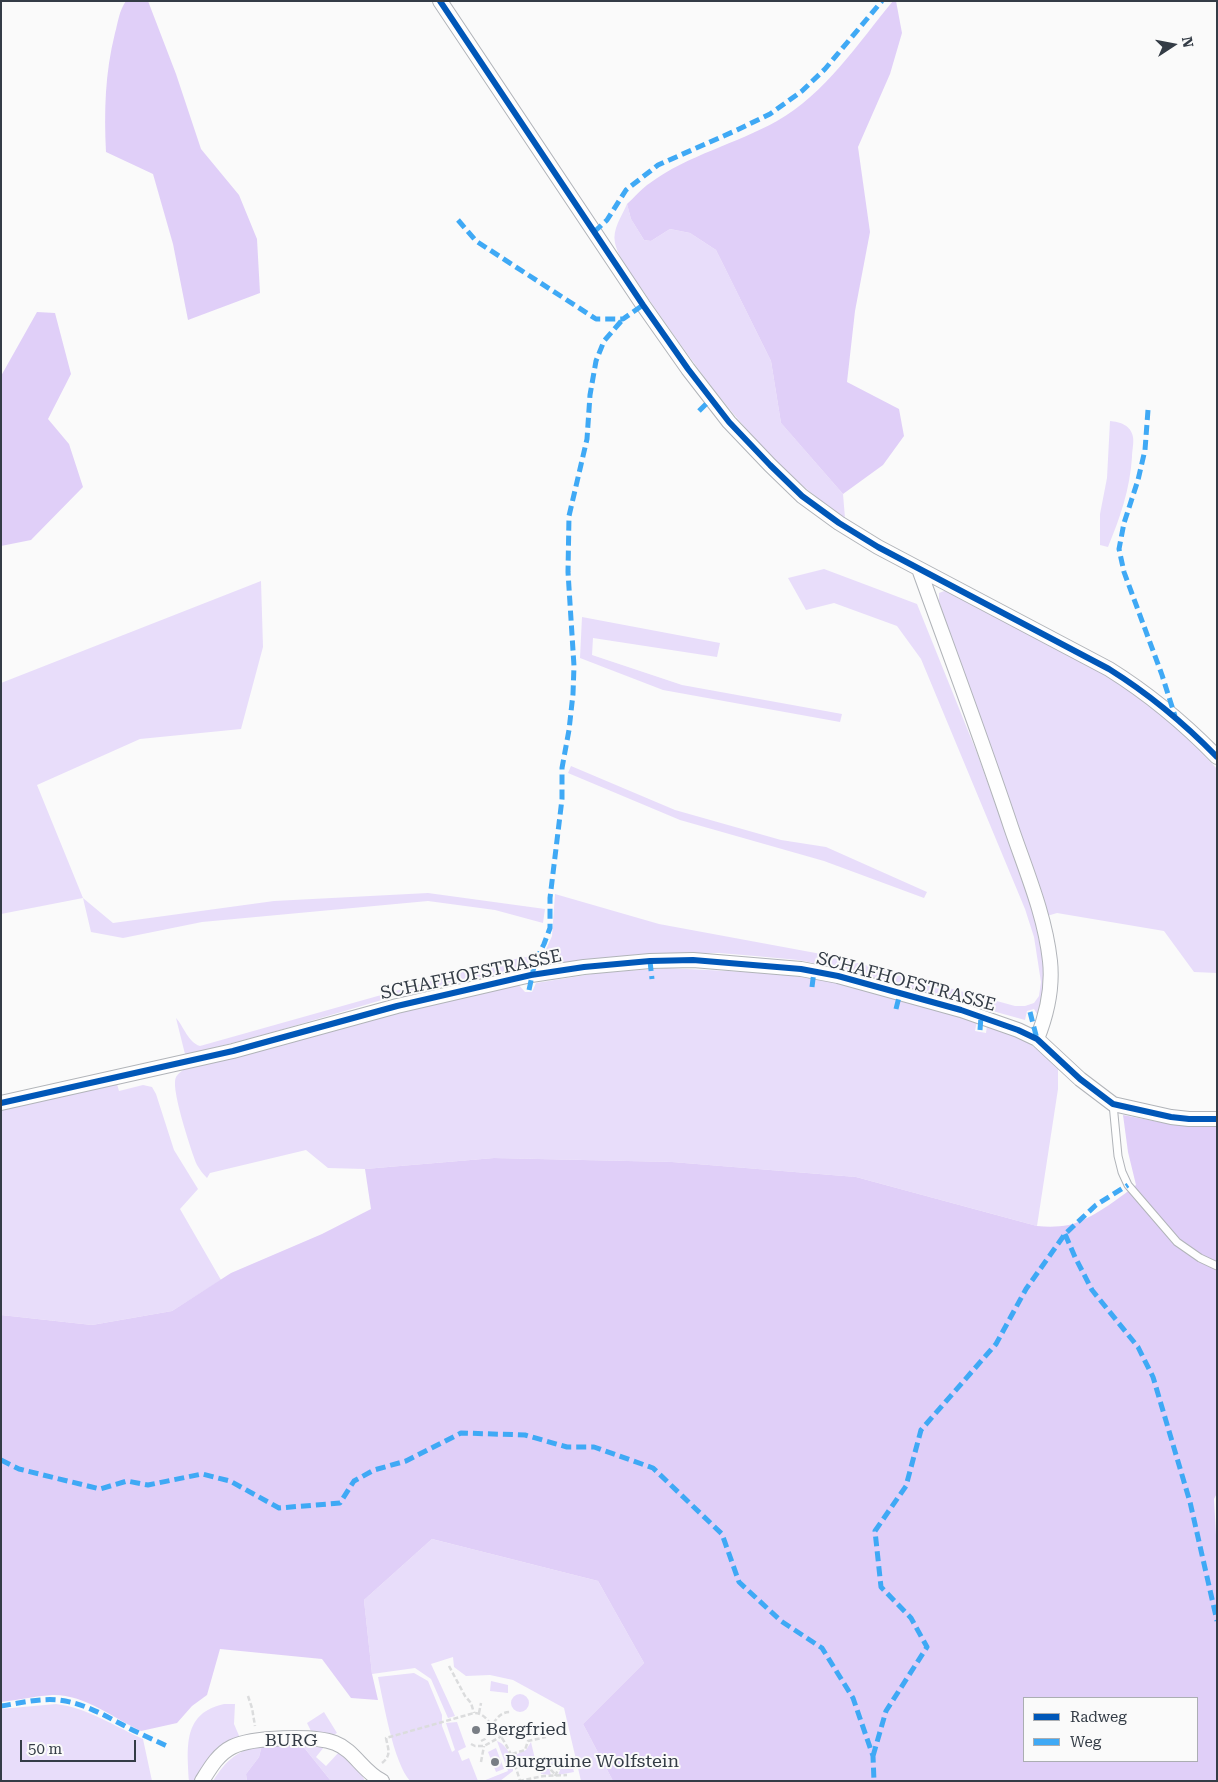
<!DOCTYPE html>
<html>
<head>
<meta charset="utf-8">
<style>
	body { margin:0 }
	#map { position:relative; width:1218px; height:1782px; overflow:hidden; background:#fafafa; font-family:"Roboto Serif",serif }
	canvas { display:block }
	.frame { position:absolute; inset:0; border:2px solid #343c46; pointer-events:none }
	.legend { position:absolute; left:1023px; top:1697px; width:175px; height:65px; box-sizing:border-box; background:#fafafa; border:1px solid #abaeb2; margin:0; padding:6px 9px; list-style:none; font-size:15px; color:#343c46 }
	.legend li { display:flex; align-items:center; gap:10px; height:25px }
	.legend b { width:25px; border:1px solid #abaeb2 }
	.north { position:absolute; left:1148px; top:20px; width:50px; height:50px; -webkit-text-stroke:4px #fafafa; paint-order:stroke; rotate:79deg; font-size:14px; font-weight:700; line-height:20px; text-align:center; color:#343c46 }
	.north::after { content:''; display:block; margin:auto; width:18px; height:22px; background:#343c46; clip-path:polygon(50% 0,100% 100%,50% 72%,0 100%) }
	.scale { position:absolute; left:20px; top:1740px; width:116px; height:22px; box-sizing:border-box; border:2px solid #343c46; border-top:0; padding-left:6px; font-size:15px; line-height:18px; white-space:nowrap; color:#343c46; -webkit-text-stroke:4px #fafafa; paint-order:stroke }
</style>
</head>
<body>
<div id="map">
<canvas width="1218" height="1782"></canvas>
<div class="frame"></div>
<ul class="legend">
<li><b style="height:6px;background:#0057b8"></b>Radweg</li>
<li><b style="height:6px;background:#3fa9f5"></b>Weg</li>
</ul>
<div class="north">N</div>
<div class="scale">50 m</div>
</div>
<script>
const ctx = document.querySelector('canvas').getContext('2d');
ctx.lineJoin = 'round';
function fill(path, color) { ctx.fillStyle = color; ctx.fill(path, 'evenodd'); }
function trace(path, color, width, dash) { ctx.strokeStyle = color; ctx.lineWidth = width; ctx.lineCap = dash ? 'butt' : 'round'; ctx.setLineDash(dash || []); ctx.stroke(path); }
function write(font, color, halo, rows, align = 'center') {
  ctx.font = font + ' "Roboto Serif",serif'; ctx.lineWidth = 4; ctx.setLineDash([]); ctx.textBaseline = 'middle'; ctx.strokeStyle = halo; ctx.fillStyle = color; for (const [text, x, y, turn = 0] of rows) {
    ctx.save(); ctx.translate(x, y); ctx.rotate((+turn || 0) * Math.PI / 180); ctx.textAlign = isNaN(turn) ? turn : align; if (halo) ctx.strokeText(text, 0, 0); ctx.fillText(text, 0, 0); ctx.restore();
  }
}
const green = new Path2D(`
	M627,204L631,219L644,240L651,241L670,229L690,233L716,250L771,361L781,423L843,494L845,518C765,465 704,379 650,301C640,285 619,262 615,243C612,229 622,216 627,204Z
	M1110,421C1120,422 1131,425 1133,437C1134,443 1132,451 1132,457C1130,489 1120,518 1108,547L1100,545V514L1107,478Z
	M824,569L917,604L977,753L1032,906L1045,969L1042,1008L1037,1014L1034,1009L1027,1011L1025,1020L971,1005L969,998L957,997L954,1000L834,967L798,960L755,956L719,953L641,954L559,964H543V956L552,936L555,894L659,924L832,956L1015,1006H1025L1034,1003L1039,996L1041,982L1034,937L1025,909L921,659L897,626L834,603L806,610L788,578Z
	M261,581L263,647L241,729L140,739L37,785L83,898L113,923L274,901L428,893L545,909L543,923L495,910L428,901L202,922L123,938L91,932L83,898L1,914V683Z
	M947,590L1104,672L1182,731L1217,769V973L1194,972L1164,931L1057,913L1047,916L955,651L939,601V593Z
	M582,617L720,643L717,657L593,638L592,655L682,685L842,714L840,722L663,690L580,658Z
	M571,766L675,810L781,840L826,847L927,892L924,898L824,861L680,820L568,773Z
	M531,956L528,967L409,992L270,1033L209,1049L185,1054L176,1018C184,1027 188,1042 200,1046L495,963Z
	M667,968L769,973L825,980L977,1021L975,1031L986,1033L987,1025L1020,1037L1041,1052L1058,1067V1089L1037,1226L856,1177L672,1162L494,1158L365,1169L328,1168L306,1150L210,1173L207,1178C203,1174 200,1170 197,1165C191,1151 174,1097 175,1083C175,1076 178,1074 183,1070L415,1008L518,984L525,992H532L536,983L598,973Z
	M117,1084L119,1091L143,1085L152,1087L156,1094L174,1150L198,1189L180,1209L221,1280L172,1311L92,1325L1,1315V1109Z
	M432,1539L598,1581L644,1663L583,1724L613,1781H581L564,1708L513,1680L490,1675L466,1676L454,1667L453,1657L431,1664L455,1716L448,1718L431,1679L415,1668L372,1674L364,1600Z
	M414,1673L428,1681L442,1715V1726L452,1752L455,1750L446,1723L457,1722L466,1747L458,1751L462,1761L469,1758L478,1781H410C393,1761 384,1704 378,1677Z
	M491,1681L508,1685V1693L490,1691Z
	M511 1703a9 9 0 1 1 18 0a9 9 0 1 1-18 0Z
	M56,1704C88,1708 114,1726 143,1739L152,1781H1V1709Z
	M224,1704H235L234,1724L240,1738L196,1781H189C187,1746 183,1713 224,1704Z
	M324,1712L337,1733L332,1736L312,1733L307,1723Z
	M497,1741C508,1745 514,1761 513,1771L500,1781H483L508,1771Z
	M531,1742L535,1759L518,1765L515,1755L526,1750Z
	M262,1745L259,1757L246,1774L247,1781H213C227,1759 237,1751 262,1745Z
	M302,1745L324,1747L316,1757L326,1766L340,1751L359,1769L365,1781H331Z
	M496,1748L504,1769L496,1772L488,1752Z
	M570,1757L574,1772L558,1775L561,1768L558,1764L553,1763L549,1768L551,1775L541,1774L539,1765Z`);
const forest = new Path2D(`
	M126,1H148L176,74L201,149L239,195L257,239L260,293L188,320L173,244L153,174L106,152C104,111 105,73 115,33C118,22 119,11 126,1Z
	M893,1H896L902,33L890,74L858,147L870,232L855,311L847,382L899,409L904,436L883,465L843,494L781,423L771,361L716,250L690,233L670,229L651,241L644,240L631,219L627,204C635,197 642,188 650,183C688,155 736,144 777,121C824,95 859,42 893,1Z
	M37,312L55,313L71,374L48,419L69,444L83,487L31,540L1,546V376Z
	M1123,1115C1154,1121 1185,1128 1217,1126V1493L1214,1499L1217,1553V1781H613L583,1724L644,1663L598,1581L432,1539L364,1600L372,1674L378,1700L351,1698L322,1659L220,1649L207,1695L192,1706L177,1723L141,1731C113,1718 84,1694 52,1695C35,1696 18,1700 1,1702V1315L92,1325L172,1311L231,1273L322,1234L371,1209L365,1169L494,1158L672,1162L856,1177L1037,1226C1048,1227 1058,1227 1069,1225C1092,1219 1118,1199 1136,1185L1128,1152ZM1024,1698H1197V1761H1024Z
	M262,1745H302L331,1781H247L246,1774L259,1757Z`);
const path = new Path2D(`
	M449,1666L465,1696L471,1703L474,1713
	M248,1696L252,1708L255,1726
	M479,1713L481,1703
	M481,1741L485,1739C492,1729 495,1712 510,1712
	M471,1744L475,1746H484L502,1736L537,1728
	M512,1754L525,1750L528,1741L546,1737
	M481,1762L484,1746
	M382,1763C392,1755 388,1749 386,1738L474,1713C482,1713 486,1718 491,1724C507,1742 513,1757 520,1781
	M555,1776L559,1768L555,1764L552,1765L551,1770L556,1775
	M519,1781L544,1776L567,1775`);
const lane = new Path2D(`
	M1113,1104L1118,1156L1122,1172L1128,1185L1177,1242L1200,1258L1217,1266`);
const street = new Path2D(`
	M440,1L643,305L688,369L729,422L770,465L802,496L839,523L878,547L1109,669C1149,694 1184,723 1217,757
	M919,569C950,655 982,740 1011,827C1026,871 1045,915 1050,961C1053,989 1047,1014 1037,1039
	M1,1103L233,1051L397,1006L531,975L584,967L650,961L693,960L801,969L838,976L961,1010L1018,1030L1037,1039L1080,1079L1113,1104L1171,1117L1189,1119H1217
	M202,1781C210,1768 218,1754 232,1747C252,1737 314,1735 335,1743C354,1750 363,1772 382,1781`);
const quiet = new Path2D(`
	M458,220L476,241L596,319H623L643,305
	M594,232L607,220L626,190L658,165L737,130L770,114L802,91L825,69L882,1
	M1148,410L1145,450L1138,480L1124,523L1119,549L1124,572L1162,675L1175,716
	M699,411L711,399
	M650,961L652,979
	M812,987L814,971
	M529,990L535,962L544,944L550,928V898L562,799V768L569,730L573,694L574,666L568,572L569,516L587,439L590,395L596,361L604,341L623,319
	M896,1009L900,993
	M1030,1012L1037,1039
	M980,1030L981,1017
	M1065,1234L1075,1257L1092,1290L1138,1347L1153,1377L1190,1502L1217,1621
	M1,1460L19,1469L100,1489L127,1481L148,1485L202,1474L230,1481L279,1508L340,1503L354,1481L374,1470L406,1461L461,1433L525,1435L567,1447H594L653,1468L722,1534L739,1582L781,1621L822,1648L853,1698L873,1756L874,1781
	M1,1706C20,1703 40,1698 59,1700C83,1703 102,1714 123,1725C138,1733 154,1740 169,1747
	M873,1756L886,1711L927,1647L911,1618L881,1587L875,1531L906,1486L921,1430L996,1344L1026,1289L1065,1234L1096,1205L1128,1185`);
const cycleway = new Path2D(`
	M440,1L643,305L688,369L729,422L770,465L802,496L839,523L878,547L1109,669C1149,694 1184,723 1217,757
	M1,1103L233,1051L397,1006L531,975L584,967L650,961L693,960L801,969L838,976L961,1010L1018,1030L1037,1039L1080,1079L1113,1104L1171,1117L1189,1119H1217`);
const markers = [
	[476,1730,5,"#797e85"],
	[495,1762,5,"#797e85"]
];
const streetNames = [
	["SCHAFHOFSTRASSE",471,975,-12],
	["SCHAFHOFSTRASSE",906,982,15],
	["BURG",291,1741]
];
const poiNames = [
	["Bergfried",486,1730],
	["Burgruine Wolfstein",505,1762]
];
fill(green, '#e8ddfa');
fill(forest, '#e0cff8');
trace(lane, '#b1b4b9', 9);
trace(street, '#b1b4b9', 16);
trace(path, '#dbdcdd', 2.5, [5, 2.5]);
trace(lane, '#fefefe', 7);
trace(street, '#fefefe', 14);
trace(quiet, '#3fa9f5', 5, [10, 5]);
trace(cycleway, '#0057b8', 6);
for (const [x, y, r, color] of markers) { const dot = new Path2D(); dot.arc(x, y, r, 0, 2 * Math.PI); ctx.fillStyle = color; ctx.fill(dot); trace(dot, '#fafafa', 2); }
write('18px', '#343c46', '#fafafa', streetNames);
write('18px', '#343c46', '#fafafa', poiNames, 'left');
</script>
</body>
</html>
